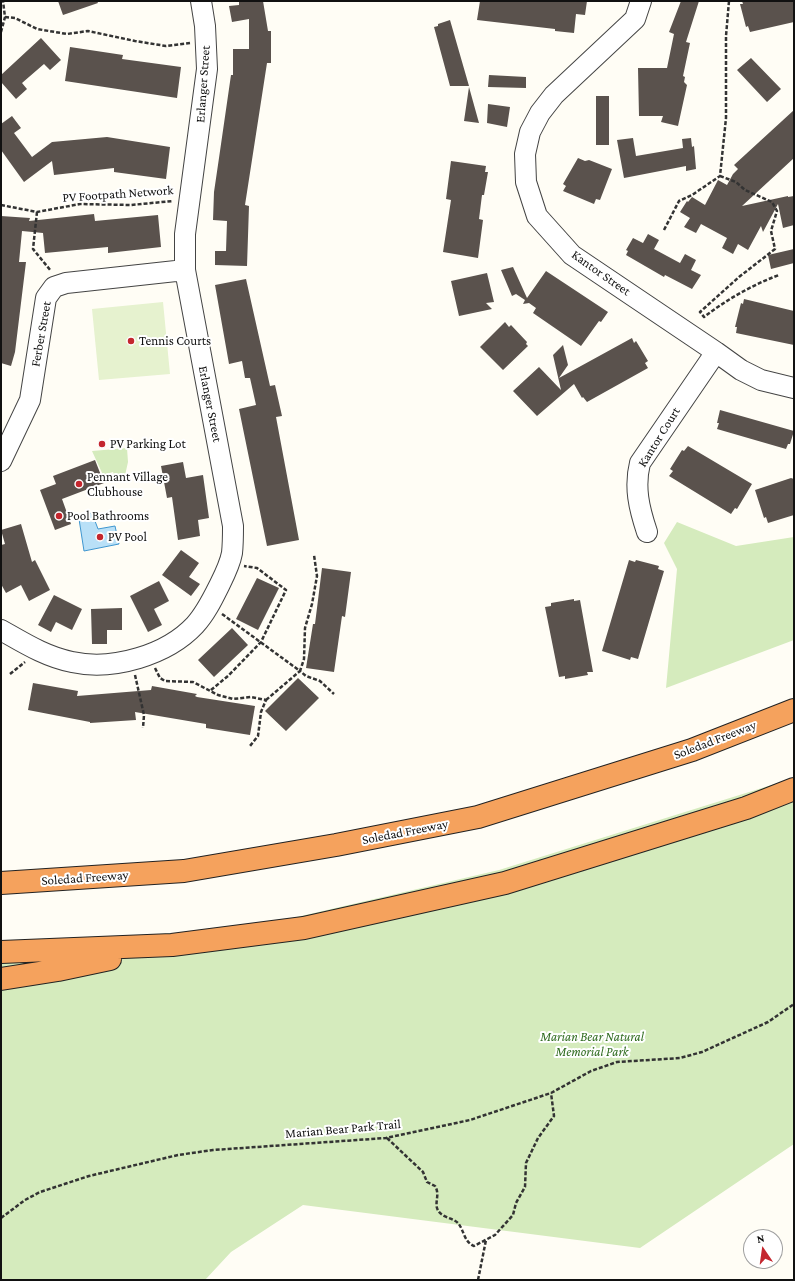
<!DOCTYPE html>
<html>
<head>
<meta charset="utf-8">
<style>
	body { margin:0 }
	#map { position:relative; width:795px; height:1281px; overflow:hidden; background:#fffdf5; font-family:"Crimson Pro",serif }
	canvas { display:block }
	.frame { position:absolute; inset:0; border:2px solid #111; pointer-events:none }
	.north { position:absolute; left:743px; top:1229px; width:40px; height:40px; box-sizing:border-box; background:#fff; border:1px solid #a0a0a0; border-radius:50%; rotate:347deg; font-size:11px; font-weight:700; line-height:16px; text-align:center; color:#111 }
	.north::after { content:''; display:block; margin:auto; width:14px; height:18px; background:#c4262e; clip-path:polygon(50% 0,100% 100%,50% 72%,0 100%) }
</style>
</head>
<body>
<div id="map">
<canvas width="795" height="1281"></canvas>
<div class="frame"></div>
<div class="north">N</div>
</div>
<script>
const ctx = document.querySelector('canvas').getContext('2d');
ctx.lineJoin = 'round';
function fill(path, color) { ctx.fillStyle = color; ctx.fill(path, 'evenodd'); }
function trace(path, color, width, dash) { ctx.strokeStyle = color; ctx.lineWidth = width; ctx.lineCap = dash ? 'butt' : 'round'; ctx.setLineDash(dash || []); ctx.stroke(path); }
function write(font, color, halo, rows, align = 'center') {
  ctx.font = font + ' "Crimson Pro",serif'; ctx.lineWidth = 4; ctx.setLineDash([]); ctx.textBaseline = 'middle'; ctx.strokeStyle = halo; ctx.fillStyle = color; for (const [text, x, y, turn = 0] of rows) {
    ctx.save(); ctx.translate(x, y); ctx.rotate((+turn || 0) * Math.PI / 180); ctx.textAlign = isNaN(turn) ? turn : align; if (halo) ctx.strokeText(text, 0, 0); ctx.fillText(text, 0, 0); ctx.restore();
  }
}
const green = new Path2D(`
	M127,448L128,462L124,480L115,477L113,472L103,475L92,451Z
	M677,522L736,546L794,537V640L666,688L677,569L664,543Z
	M794,778V1144L640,1248L303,1205L231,1252L205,1280H1V943L194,932L284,920L499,870Z`);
const pitch = new Path2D(`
	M163,302L170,374L99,380L92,309Z`);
const water = new Path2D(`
	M92,513L98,529L115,526L119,544L84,551L79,519Z`);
const building = new Path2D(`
	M58,1H97L98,3L63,15Z
	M239,1H263L268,31H271V63H267L245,205L249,206L247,266L215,265V251H226L227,221L213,220L214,192L219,158L231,75H233V49H249V19L232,22L229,6L239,5Z
	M480,1H587L585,15L576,14L574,33L555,31V29L477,20Z
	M681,1H699L686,42L690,43L683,76L685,77L684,82L687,85L678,126L661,122L663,116H639L638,68H667L674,34L669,32Z
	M742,1H794V22L750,32L748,26L746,27L740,4H743Z
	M450,20L469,86H450L434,27L438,26V24Z
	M41,38L61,60L50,70L44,64L22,83L27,89L16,99L1,82V75Z
	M70,47L123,55L122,59L181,67L177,98L65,81Z
	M751,58L781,89L767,102L737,70Z
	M489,75L526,77V88L488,87Z
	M469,87L479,123L464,121Z
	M596,96H609V145H596Z
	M488,104L510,107L507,127L487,123Z
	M794,110V158L742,206L788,196V197L794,196V225L783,228L778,204L763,232L761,226L748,250L738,244L733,254L722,248L727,238L701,224L696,233L684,227L690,218L680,212L687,201L688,202L692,197L705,205L718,180L727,185L733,174L738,169L734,165Z
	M12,116L21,128L14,133L32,157L52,142L107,137L170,147L166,179L114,172V168L54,175L52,161L24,182L1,150V124Z
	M633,138L636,156L683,148L682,139L691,138L692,147L694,146L696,169L686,171V166L624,178L617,140Z
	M578,158L585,161L589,160L612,169L600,200L596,199L594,204L563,191L566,186L563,184Z
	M451,161L486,166L485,172H488L484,195H482L479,219L483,220L478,258L443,252L451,200L446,199Z
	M94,214L95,221L158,215L161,247L108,253V247L45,253L43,233L22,231L19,262H26L15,352L11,366L1,363V216L30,218L29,221Z
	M648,234L659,240L654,249L680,263L685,254L696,260L691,270L701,275L692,289L665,275L664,277L626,255L628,251L626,250L633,238L643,243Z
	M794,249V263L771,269L768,255Z
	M513,267L527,298L546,271L608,312L601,322L599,321L581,346L533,313L536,308L529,303L523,304L525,300L516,294L512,296L501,270Z
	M487,273L494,302L486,303L492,309L459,316L451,281Z
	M246,279L270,386L275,385L282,416L276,417L299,540L267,546L239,409L256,405L250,378H245L242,361L229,364L215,285Z
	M744,299L794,311V345L736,333L737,327H735L741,303L743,304Z
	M505,322L509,327L511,325L527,342L526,344L528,346L503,370L480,347Z
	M632,338L634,343L636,341L648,361L645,363L648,368L587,402L583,397L582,398L574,384L537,416L513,391L539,367L561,390L553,355L563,345L568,365L559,378Z
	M720,410L794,431L790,444H788L786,449L717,429L719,423H717Z
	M688,446L752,484L737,509L735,508L731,514L669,476L673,471L670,469L682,450L684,451Z
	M95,460L104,483L62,499L71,524L55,530L40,490L56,484L53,476Z
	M183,462L186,478L203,475L209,518L198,520L200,536L178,540L172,497L167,498L161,466Z
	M791,478L794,479V515L768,523L766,517L764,518L755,490Z
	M21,524L32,562L35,560L50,590L29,601L21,585L6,593L1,584V545L5,544L1,530Z
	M181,550L199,563L189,577L200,584L191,596L162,575Z
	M629,560L635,562L636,560L659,566L658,569L664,571L638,659L631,657L630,660L602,651Z
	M322,568L351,572L345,617L342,616L334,672L306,668L313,624H315Z
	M257,578L279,588L258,630L236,619Z
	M159,581L169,601L154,609L162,625L148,632L130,596Z
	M54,595L82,609L72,630L56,622L51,632L38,625Z
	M574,599V601L580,600L593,672H587L588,675L565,679V676L559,677L545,607L551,606V603Z
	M122,608V630H107V644H92L91,609Z
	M232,628L248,645L214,677L198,660Z
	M298,678L319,698L286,731L265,711Z
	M33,683L78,691L77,696L151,690L152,686L197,694L195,696L197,697L255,706L250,735L206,728V724L135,712L136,720L90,723V722L28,710Z`);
const path = new Path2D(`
	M5,17L15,18L37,29L67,34L88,31L135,41L166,46L190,43
	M1,32L5,17L3,1
	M720,176L736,182L745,190L772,202L777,211L771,231L775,249L739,277L700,312L704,317C726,300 752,285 779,275
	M1,205L37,212L80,204L131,205L173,201
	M37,212L33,249L51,271
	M664,230L679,201L692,195L720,176L726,118V36L729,1
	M222,614L300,671L304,659L305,628L312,604L317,576L314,555
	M155,668L160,678L165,681L193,682L218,695L233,699L251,697L266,700L261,712L258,736L250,746
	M10,674L25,662
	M135,675L144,715L143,728
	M211,690L228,676L261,642L286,590L257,568L244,566
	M266,700L300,671L306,676L320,681L334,694
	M387,1138L423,1172L427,1182L435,1186C440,1194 435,1201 437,1208C440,1218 452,1217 458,1223C464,1230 464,1242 474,1246L495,1235L513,1215L516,1203L525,1187L526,1163L538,1138L554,1116L551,1093
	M1,1218L25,1200L40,1192L89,1176L178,1155L213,1150L386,1138L470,1120L551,1093L591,1071L617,1062L680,1058L702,1052L768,1022L794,1004
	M478,1280L486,1240`);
const minor = new Path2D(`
	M641,1L635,19L554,95L540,113L530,132L525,154L526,182L537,216L572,255L716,352L741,370L761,380L794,388
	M1,461L30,400L46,298L54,287L66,283L185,270
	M647,532C639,508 634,487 640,463L716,352
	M1,630C24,643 46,657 72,662C113,671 167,655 195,625C206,613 213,598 220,584C225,574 230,564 232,553C233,544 233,534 233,526L185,270V234L207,69L205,26L201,1`);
const highway = new Path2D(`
	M1,883L184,871L336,845L478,817L692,750L794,710
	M1,952L172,945L304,928L505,883L746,808L794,789
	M1,979L58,970L110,959`);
const markers = [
	[131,341,4,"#c4262e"],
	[102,444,4,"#c4262e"],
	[79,484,4,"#c4262e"],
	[59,516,4,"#c4262e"],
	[100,537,4,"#c4262e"]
];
const streetNames = [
	["Erlanger Street",203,84,-86],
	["PV Footpath Network",118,194,-4],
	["Kantor Street",601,273,35],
	["Ferber Street",41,334,-80],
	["Erlanger Street",210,404,79],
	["Kantor Court",659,437,-58],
	["Soledad Freeway",715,740,-21],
	["Soledad Freeway",405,832,-11],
	["Soledad Freeway",85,878,-4],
	["Marian Bear Park Trail",343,1129,-5]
];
const poiNames = [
	["Tennis Courts",139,341],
	["PV Parking Lot",110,444],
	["Pennant Village",87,477],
	["Clubhouse",87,492],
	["Pool Bathrooms",67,516],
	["PV Pool",108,537]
];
const parkNames = [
	["Marian Bear Natural",592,1037],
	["Memorial Park",592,1052]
];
fill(green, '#d5ebbd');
fill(pitch, '#e6f2cf');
fill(water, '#b9e0f7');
trace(water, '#3f96cf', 1);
fill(building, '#5a524d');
trace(minor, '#444', 22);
trace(highway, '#222', 24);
trace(path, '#333', 2.5, [4, 2]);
trace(minor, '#fff', 20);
trace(highway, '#f5a25d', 22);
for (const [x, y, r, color] of markers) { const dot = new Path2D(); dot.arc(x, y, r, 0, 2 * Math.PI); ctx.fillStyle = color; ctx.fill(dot); trace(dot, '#fff', 1.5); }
write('13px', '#111', '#fff', streetNames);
write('13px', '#111', '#fff', poiNames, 'left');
write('italic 13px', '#2f6b1f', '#fff', parkNames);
</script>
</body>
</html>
